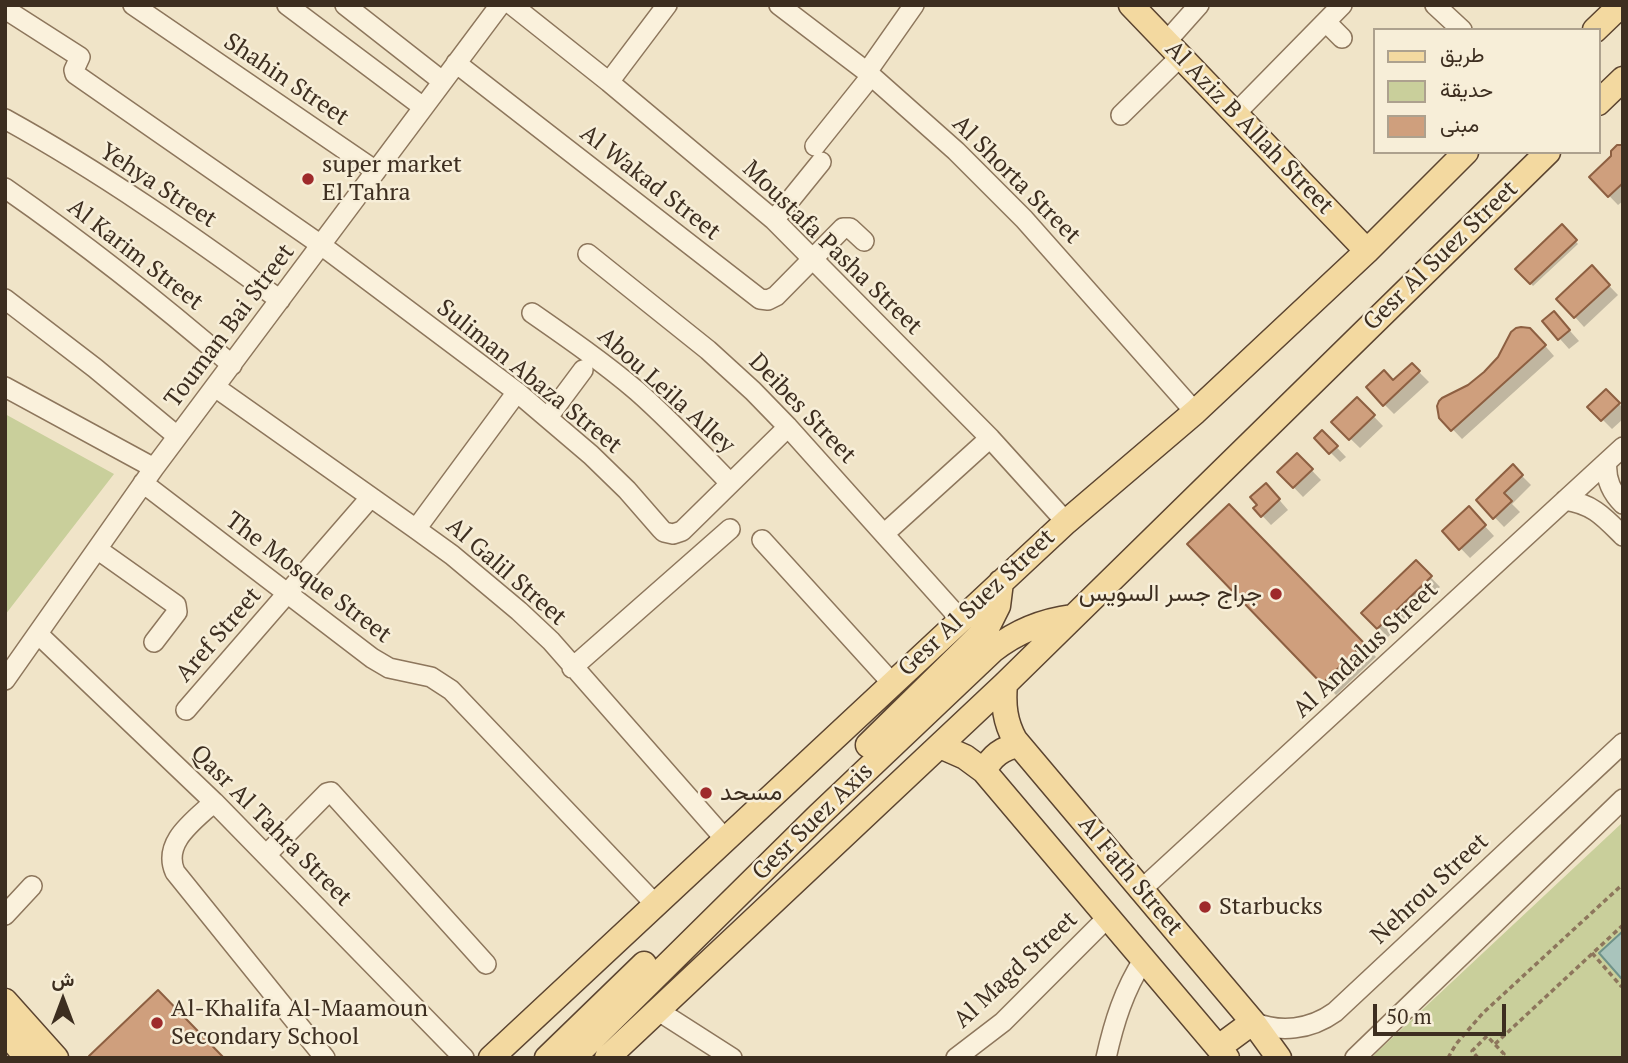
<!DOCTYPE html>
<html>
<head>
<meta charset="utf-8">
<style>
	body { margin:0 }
	#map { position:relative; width:1628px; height:1063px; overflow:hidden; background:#f0e4c8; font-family:"PT Serif",Vazirmatn,serif }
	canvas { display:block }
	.frame { position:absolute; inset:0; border:7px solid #3d2e20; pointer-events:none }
	.legend { position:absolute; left:1373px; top:28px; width:228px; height:126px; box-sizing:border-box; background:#f7eed8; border:2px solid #ada18e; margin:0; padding:9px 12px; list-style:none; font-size:21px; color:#3d2e20 }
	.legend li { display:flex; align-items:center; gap:14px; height:35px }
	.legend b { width:35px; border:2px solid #ada18e }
	.north { position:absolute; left:28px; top:965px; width:70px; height:70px; -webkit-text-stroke:5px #f7eed8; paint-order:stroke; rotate:0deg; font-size:19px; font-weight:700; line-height:28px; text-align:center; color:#3d2e20 }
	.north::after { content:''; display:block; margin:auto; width:24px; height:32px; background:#3d2e20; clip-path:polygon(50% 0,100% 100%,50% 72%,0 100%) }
	.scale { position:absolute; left:1373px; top:1004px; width:133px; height:32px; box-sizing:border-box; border:4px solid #3d2e20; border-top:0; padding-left:9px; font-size:21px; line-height:24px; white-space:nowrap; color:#3d2e20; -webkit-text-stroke:5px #f7eed8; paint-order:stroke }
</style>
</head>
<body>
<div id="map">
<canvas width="1628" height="1063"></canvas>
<div class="frame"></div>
<ul class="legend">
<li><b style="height:9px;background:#f3d9a0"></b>طريق</li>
<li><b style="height:19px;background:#c9cf9b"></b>حديقة</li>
<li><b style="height:19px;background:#cf9f7d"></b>مبنى</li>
</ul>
<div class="north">ش</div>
<div class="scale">50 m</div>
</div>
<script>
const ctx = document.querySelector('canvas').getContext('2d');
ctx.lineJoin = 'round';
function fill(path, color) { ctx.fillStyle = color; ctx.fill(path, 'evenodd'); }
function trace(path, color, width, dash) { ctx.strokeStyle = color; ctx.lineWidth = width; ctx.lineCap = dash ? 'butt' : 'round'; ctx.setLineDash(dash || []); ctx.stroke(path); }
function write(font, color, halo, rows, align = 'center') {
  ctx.font = font + ' "PT Serif",Vazirmatn,serif'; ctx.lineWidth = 5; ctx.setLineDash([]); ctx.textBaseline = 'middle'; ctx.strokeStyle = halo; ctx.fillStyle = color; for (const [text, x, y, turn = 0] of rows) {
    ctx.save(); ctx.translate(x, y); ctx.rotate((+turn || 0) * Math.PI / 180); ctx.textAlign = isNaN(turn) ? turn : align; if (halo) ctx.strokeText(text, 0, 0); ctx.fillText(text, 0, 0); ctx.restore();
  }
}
const green = new Path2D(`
	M5,414L114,474L5,615Z
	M1623,822V1058H1372L1376,1053Z`);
const water = new Path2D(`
	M1623,931V977L1621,978L1599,953Z`);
const shadow = new Path2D(`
	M1623,147V201L1618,205L1591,177Z
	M1562,227L1578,244L1533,286L1517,269Z
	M1592,268L1618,295L1584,327L1575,317Z
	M1544,321L1563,323L1579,341L1569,349Z
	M1540,340L1554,356L1462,439L1441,417L1460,392L1493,366Z
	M1412,365L1429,382L1394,414L1384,404L1394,383Z
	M1606,391L1623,408V419L1612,429L1590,407Z
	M1357,399L1383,426L1360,448L1333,422Z
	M1322,432L1346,457L1340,462L1316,438Z
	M1297,455L1321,480L1303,497L1279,472Z
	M1513,467L1531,485L1512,504L1520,512L1504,527L1478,500Z
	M1275,495L1288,510L1271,525L1256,509Z
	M1229,506L1376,657L1336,695L1190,544Z
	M1469,509L1494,536L1470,558L1444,531Z
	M1416,562L1440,587L1388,637L1364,613Z`);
const building = new Path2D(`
	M1617,145H1623V183L1608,197L1589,177L1611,156V151Z
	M1562,224L1577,240L1530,284L1515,269Z
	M1592,265L1610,285L1574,318L1556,299Z
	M1554,311L1570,330L1558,340L1542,321Z
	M1521,327L1530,328L1546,345L1451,431L1439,418L1437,406L1439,401L1442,398L1468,385L1484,372L1498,357L1511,332L1516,328Z
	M1412,363L1420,371L1383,406L1366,387L1384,370L1393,380Z
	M1606,389L1620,403L1601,421L1587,407Z
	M1357,397L1375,415L1349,440L1331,422Z
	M1322,430L1338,446L1329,454L1314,438Z
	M1297,453L1313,469L1293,488L1277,472Z
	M1513,464L1523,475L1504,493L1512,501L1493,519L1476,500Z
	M1266,483L1280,499L1261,517L1253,508L1257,505L1250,497Z
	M1229,504L1364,643L1322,684L1187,544Z
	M1469,506L1486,525L1459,550L1442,531Z
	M1416,560L1432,576L1377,629L1361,613Z
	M158,990L224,1058H90L89,1056Z`);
const path = new Path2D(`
	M1592,953L1621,986L1623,985
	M1495,1044L1623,925
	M1448,1058L1456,1044L1483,1013L1623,884
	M1478,1058L1472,1051L1487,1036L1504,1054L1500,1058`);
const minor = new Path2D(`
	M133,5L376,171
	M287,5L423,107
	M345,5L442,81
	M512,5L609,82L774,220L990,438L1066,522
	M779,5L867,72L956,151L1024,219L1195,412
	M1435,5L1462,30
	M5,9L80,57L74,70L75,74L321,245L517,392L591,455L627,490L661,529L664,532L673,534L682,531L788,427
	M1326,22L1342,38
	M1166,42L1199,5
	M456,63L760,299L768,300L776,296L843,228H850L864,241
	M867,72L914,5
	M609,82L667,5
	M1235,114L1342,5
	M1121,115L1180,57
	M5,119C101,172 191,235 280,300
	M815,146L871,76
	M5,188C84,243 159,302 232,365
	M774,220L821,162
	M588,254L708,350L753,391L788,427L961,620
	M5,299L95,368L177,436
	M532,313C568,338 604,363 637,391C670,420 700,452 730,483
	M5,387L154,468
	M215,387L416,529L452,555L519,611L551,641L725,839
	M548,417L583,370
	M1607,462C1605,479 1611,492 1623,504
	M143,483L372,658L389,668L431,677L451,690L655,904
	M1565,500C1593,504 1604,517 1623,536
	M416,529L517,392
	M884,534L990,438
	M762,540L892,683
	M97,549L176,605L177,612L154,642
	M38,634L214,802L464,1058
	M572,668L730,529
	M5,680L154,468L500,5
	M186,710L370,498
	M214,802C194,821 162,842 175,872L325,1058
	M266,855L327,793L331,792L486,964
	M1142,889L1623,447
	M5,915L32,886
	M657,1010L732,1058
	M1253,1022C1280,1033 1310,1030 1335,1012L1623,743
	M956,1058L1003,1022L1108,917
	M1106,1058C1114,1022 1124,990 1144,959
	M1355,1058L1623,799`);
const major = new Path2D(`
	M1131,5L1367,251
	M1595,30L1621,5
	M1598,103L1623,79
	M1005,684C1003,705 1005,722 1015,740L1253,1022L1279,1058
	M868,745L987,628L998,606L1001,582
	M940,746L965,757L984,771L1227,1058
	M984,771C992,756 1002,748 1019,745
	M5,1001L56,1058
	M5,1031L27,1058
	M1219,1047L1253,1022
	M491,1058L1066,522L1195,412L1367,251L1466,152
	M547,1058L644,964
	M573,1058L818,816L993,650C1017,631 1042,621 1073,617
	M607,1058L1005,684L1548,152`);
const markers = [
	[308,179,7,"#9e2a2b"],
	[1276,594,7,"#9e2a2b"],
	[706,793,7,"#9e2a2b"],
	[1205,907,7,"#9e2a2b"],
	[157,1023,7,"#9e2a2b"]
];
const streetNames = [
	["Shahin Street",286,80,34],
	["Al Aziz B Allah Street",1249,128,46],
	["Al Shorta Street",1016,180,45],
	["Al Wakad Street",650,183,38],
	["Yehya Street",158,186,33],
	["Moustafa Pasha Street",832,248,44],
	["Al Karim Street",135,255,38],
	["Gesr Al Suez Street",1441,256,-44],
	["Touman Bai Street",230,326,-53],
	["Suliman Abaza Street",529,377,39],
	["Abou Leila Alley",666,391,42],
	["Deibes Street",802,409,46],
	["Al Galil Street",506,572,41],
	["The Mosque Street",308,578,37],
	["Gesr Al Suez Street",977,603,-43],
	["Aref Street",219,635,-49],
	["Al Andalus Street",1366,650,-43],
	["Gesr Suez Axis",813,822,-44],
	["Qasr Al Tahra Street",271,826,45],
	["Al Fath Street",1130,876,50],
	["Nehrou Street",1430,889,-43],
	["Al Magd Street",1016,970,-43]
];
const poiNames = [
	["super market",322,165],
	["El Tahra",322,193],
	["جراج جسر السويس",1262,594,"right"],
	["مسحد",720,793],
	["Starbucks",1219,907],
	["Al-Khalifa Al-Maamoun",171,1009],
	["Secondary School",171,1037]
];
fill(green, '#c9cf9b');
fill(water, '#a9c4bc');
trace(water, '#6f938a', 2);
fill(shadow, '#0003');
fill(building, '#cf9f7d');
trace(building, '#8d5f41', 2);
trace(minor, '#8d765c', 22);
trace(major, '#5b4430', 27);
trace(path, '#8d765c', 3.5, [5, 3.5]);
trace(minor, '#faf1dc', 19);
trace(major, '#f3d9a0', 24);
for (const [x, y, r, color] of markers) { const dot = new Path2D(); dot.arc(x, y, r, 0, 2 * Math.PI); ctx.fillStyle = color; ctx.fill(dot); trace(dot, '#f7eed8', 2.5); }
write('24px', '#3d2e20', '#f7eed8', streetNames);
write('24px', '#3d2e20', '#f7eed8', poiNames, 'left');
</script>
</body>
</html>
